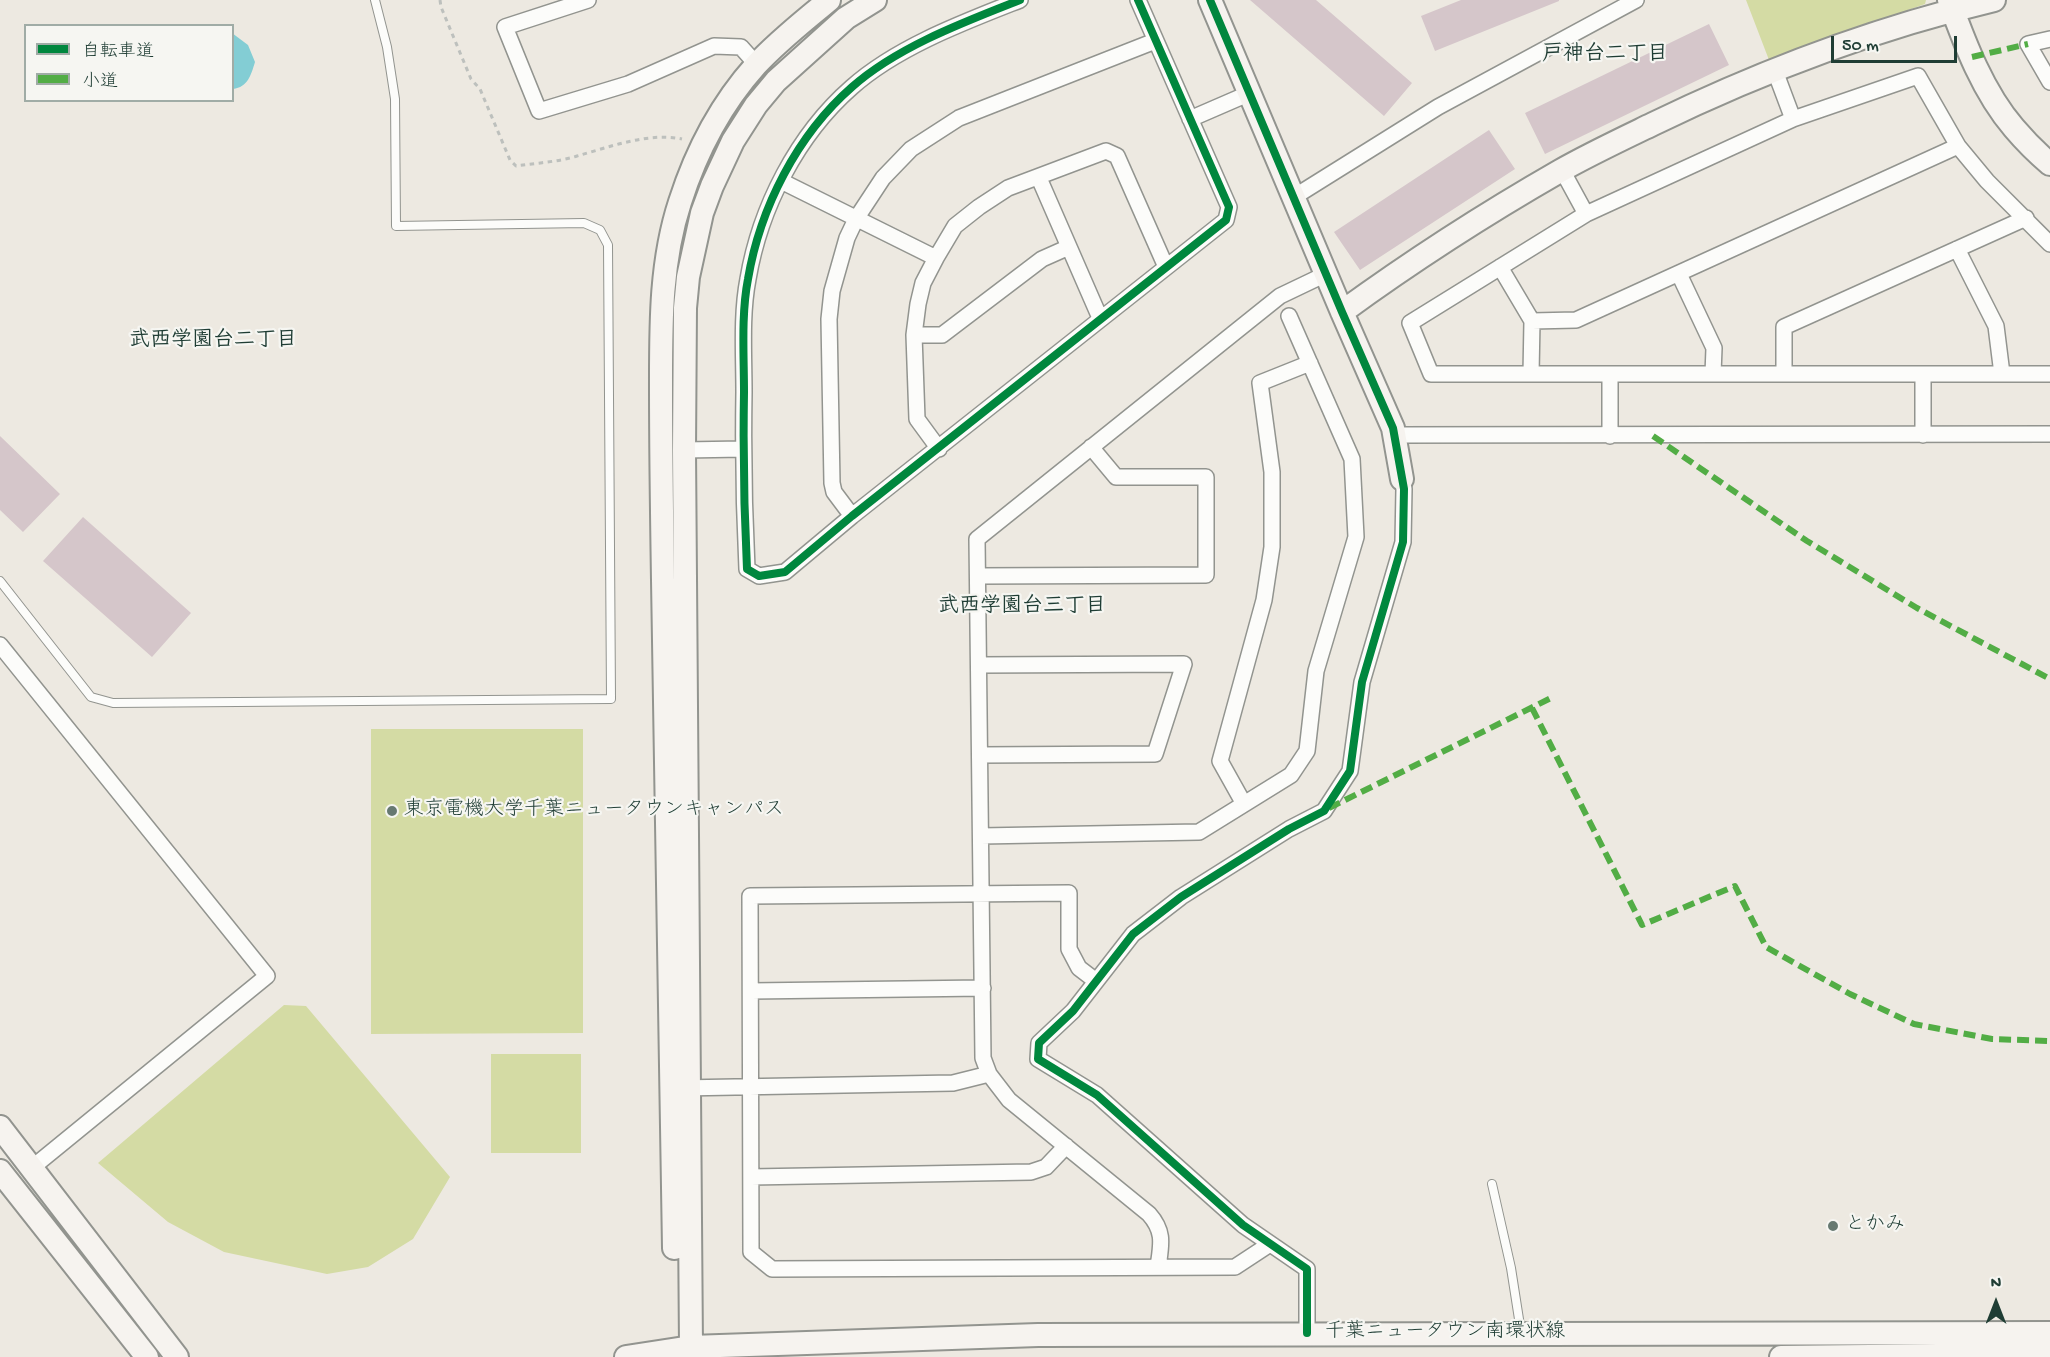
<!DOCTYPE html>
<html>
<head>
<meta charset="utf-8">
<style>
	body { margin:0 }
	#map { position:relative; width:2050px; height:1357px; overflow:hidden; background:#ede9e1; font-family:"Gochi Hand","Klee One",sans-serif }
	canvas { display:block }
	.legend { position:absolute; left:24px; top:24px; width:210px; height:78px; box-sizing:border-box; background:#f6f6f2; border:2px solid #a0aca6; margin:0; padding:8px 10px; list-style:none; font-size:18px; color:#1f3d34 }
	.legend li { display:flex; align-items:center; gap:12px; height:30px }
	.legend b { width:30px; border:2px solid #a0aca6 }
	.north { position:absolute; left:1966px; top:1273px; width:60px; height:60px; -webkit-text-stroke:4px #f6f6f2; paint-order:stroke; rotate:0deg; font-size:16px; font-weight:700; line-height:24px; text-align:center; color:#1f3d34 }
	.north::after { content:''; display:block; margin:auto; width:21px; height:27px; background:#1f3d34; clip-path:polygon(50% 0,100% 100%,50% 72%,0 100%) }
	.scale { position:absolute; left:1831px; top:36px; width:126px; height:27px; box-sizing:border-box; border:3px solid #1f3d34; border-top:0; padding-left:8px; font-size:18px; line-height:21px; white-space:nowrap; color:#1f3d34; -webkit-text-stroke:4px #f6f6f2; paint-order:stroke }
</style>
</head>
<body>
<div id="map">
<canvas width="2050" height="1357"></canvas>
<ul class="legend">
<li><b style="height:8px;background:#00873e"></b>自転車道</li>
<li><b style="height:8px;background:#52ad45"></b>小道</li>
</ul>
<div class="north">N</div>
<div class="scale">50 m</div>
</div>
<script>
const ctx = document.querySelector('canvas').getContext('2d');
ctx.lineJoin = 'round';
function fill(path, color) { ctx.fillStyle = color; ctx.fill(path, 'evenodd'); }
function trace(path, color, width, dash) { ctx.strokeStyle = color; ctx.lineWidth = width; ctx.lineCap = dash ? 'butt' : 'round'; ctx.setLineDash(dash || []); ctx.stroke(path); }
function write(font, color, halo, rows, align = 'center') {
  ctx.font = font + ' "Gochi Hand","Klee One",sans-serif'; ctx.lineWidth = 4.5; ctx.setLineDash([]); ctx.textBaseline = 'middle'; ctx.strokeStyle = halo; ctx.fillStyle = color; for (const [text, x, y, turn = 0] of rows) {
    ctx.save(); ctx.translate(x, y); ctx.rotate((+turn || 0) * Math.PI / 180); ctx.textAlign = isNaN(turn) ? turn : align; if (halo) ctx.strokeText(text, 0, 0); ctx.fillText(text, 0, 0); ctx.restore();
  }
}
const green = new Path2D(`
	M1746,0H1926L1925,4L1769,60Z
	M371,729H583V1033L371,1034Z
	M284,1005L306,1006L450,1177L413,1239L368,1267L327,1274L224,1252L168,1222L98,1163Z
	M491,1054H581V1153H491Z`);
const water = new Path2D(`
	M232,33L248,45L255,62C251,75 248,87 233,89Z`);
const building = new Path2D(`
	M1250,0H1316L1412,83L1384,116Z
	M1461,0H1559V1L1435,51L1421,16Z
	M1709,24L1729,65L1545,154L1525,113Z
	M1489,130L1515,169L1360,270L1334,232Z
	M0,436L60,494L23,532L0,510Z
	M83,517L191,613L152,657L43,561Z`);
const path = new Path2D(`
	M440,0L441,7L471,79L480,89L510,160L516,166C536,163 558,162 577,156C610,147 648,132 682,139`);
const lane = new Path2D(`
	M0,581L91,697L113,703L611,699L608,245L600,230L584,223L396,226L395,99L387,47L375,0
	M1492,1184L1511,1268L1521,1332`);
const street = new Path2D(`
	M588,0L505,27L539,111L628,84L714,46L741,47L757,65
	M1020,0C964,22 897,47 852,87C797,135 760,208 748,279C741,315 744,355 744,392C743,451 744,510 747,569L759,576L785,572L852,516L1226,220L1229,207L1138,0
	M2050,39L2028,44L2050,82
	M1775,71L1793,119
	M1190,119L1250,93
	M1562,170L1586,214
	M1039,178L1100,318
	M781,181L936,258
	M1294,197L1438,107L1636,0
	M2050,244L1987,181L1958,146L1918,76L1793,119L1586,214L1410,323L1431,374H2050
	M1957,249L1996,326L2002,374
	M1500,267L1532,321L1531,374
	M1679,274L1714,348L1713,374
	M1532,321L1576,320L1958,146
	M914,335H942L1042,259L1069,247
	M1610,374V436
	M1784,374V327L2026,218
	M1923,374V435
	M1395,435L2050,434
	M939,449L917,419L914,335L918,304L923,283L936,258L955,226L979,207L1008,188L1106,151L1117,156L1166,267
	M684,450L743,449
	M852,516L834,492L832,483L829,319L832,291L847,238L856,219L883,178L911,149L959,118L1155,41
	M978,576L1206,575V477H1116L1091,447
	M0,645L267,976L33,1167
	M979,665L1184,664L1155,754L980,755
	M1244,804L1220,761L1264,600L1272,547V472L1260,383L1310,363
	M981,836L1199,832L1291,775L1307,751L1316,671L1356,537L1352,459L1289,316
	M1096,981L1079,968L1069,949V893L750,896L751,1252L772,1269L1235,1267L1270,1244
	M751,991L983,988
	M681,1088L953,1083L989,1074
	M751,1177L1031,1172L1046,1167L1066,1146
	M1158,1267C1161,1245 1165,1232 1149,1214L1009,1100L989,1074L983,1058L977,539L1280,296L1326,274
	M1307,1333V1269L1243,1225L1097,1095L1038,1059L1039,1043L1073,1011L1133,934L1181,897L1289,829L1324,811L1350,771L1362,682L1403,542L1404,489L1402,479`);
const secondary = new Path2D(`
	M1210,0L1342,312L1393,428L1402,479
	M1949,0C1965,44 1983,92 2014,128C2025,141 2037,153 2050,164
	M1342,312C1412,261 1485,214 1560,171C1590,154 1622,139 1653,124C1762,71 1876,28 1994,0
	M0,1127L177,1357
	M0,1171L147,1357
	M674,1248C670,1025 667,803 663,580C662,517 661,453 661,390C661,327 660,263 680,202C696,152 721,104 756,65C778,41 804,21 829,0
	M626,1357L691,1347L1038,1335L2050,1333
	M688,1357L691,1347L684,450L685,308L688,277L702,213L712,186L733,141L756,105L776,81L846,18L875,0
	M1781,1357L2050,1354`);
const quiet = new Path2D(`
	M1972,57L2028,44
	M1653,436L1807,541L1917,608L2050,679
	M1532,708L1642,925L1735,886L1766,947L1850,994L1914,1024L1992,1039L2050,1041
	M1329,808L1551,698`);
const cycleway = new Path2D(`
	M1020,0C964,22 897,47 852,87C797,135 760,208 748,279C741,315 744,355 744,392C743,451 744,510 747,569L759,576L785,572L852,516L1226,220L1229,207L1138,0
	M1210,0L1342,312L1393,428L1404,489L1403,542L1362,682L1350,771L1324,811L1289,829L1181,897L1133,934L1073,1011L1039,1043L1038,1059L1097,1095L1243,1225L1307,1269V1333`);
const markers = [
	[392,811,6,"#677971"],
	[1833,1226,6,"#677971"]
];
const poiNames = [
	["東京電機大学千葉ニュータウンキャンパス",404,811],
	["とかみ",1845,1226]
];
const streetNames = [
	["千葉ニュータウン南環状線",1445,1333]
];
const neighbourhoodNames = [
	["戸神台二丁目",1605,56],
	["武西学園台二丁目",213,342],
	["武西学園台三丁目",1022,608]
];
fill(green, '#d4dba4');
fill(water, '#83cdd4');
fill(building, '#d5c6ca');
trace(lane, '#92948f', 10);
trace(street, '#92948f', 18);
trace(secondary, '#92948f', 26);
trace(path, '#bdc0bd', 3, [4.5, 4.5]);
trace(lane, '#fcfcfa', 8);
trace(street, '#fcfcfa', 15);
trace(secondary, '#f6f3ef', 22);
trace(quiet, '#52ad45', 6, [12, 6]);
trace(cycleway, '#00873e', 8);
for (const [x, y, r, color] of markers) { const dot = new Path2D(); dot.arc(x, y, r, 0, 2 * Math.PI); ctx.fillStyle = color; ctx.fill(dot); trace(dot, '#f6f6f2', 2); }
write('20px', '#1f3d34', '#f6f6f2', poiNames, 'left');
write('20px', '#1f3d34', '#f6f6f2', streetNames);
write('bold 21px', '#1f3d34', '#f6f6f2', neighbourhoodNames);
</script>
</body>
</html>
